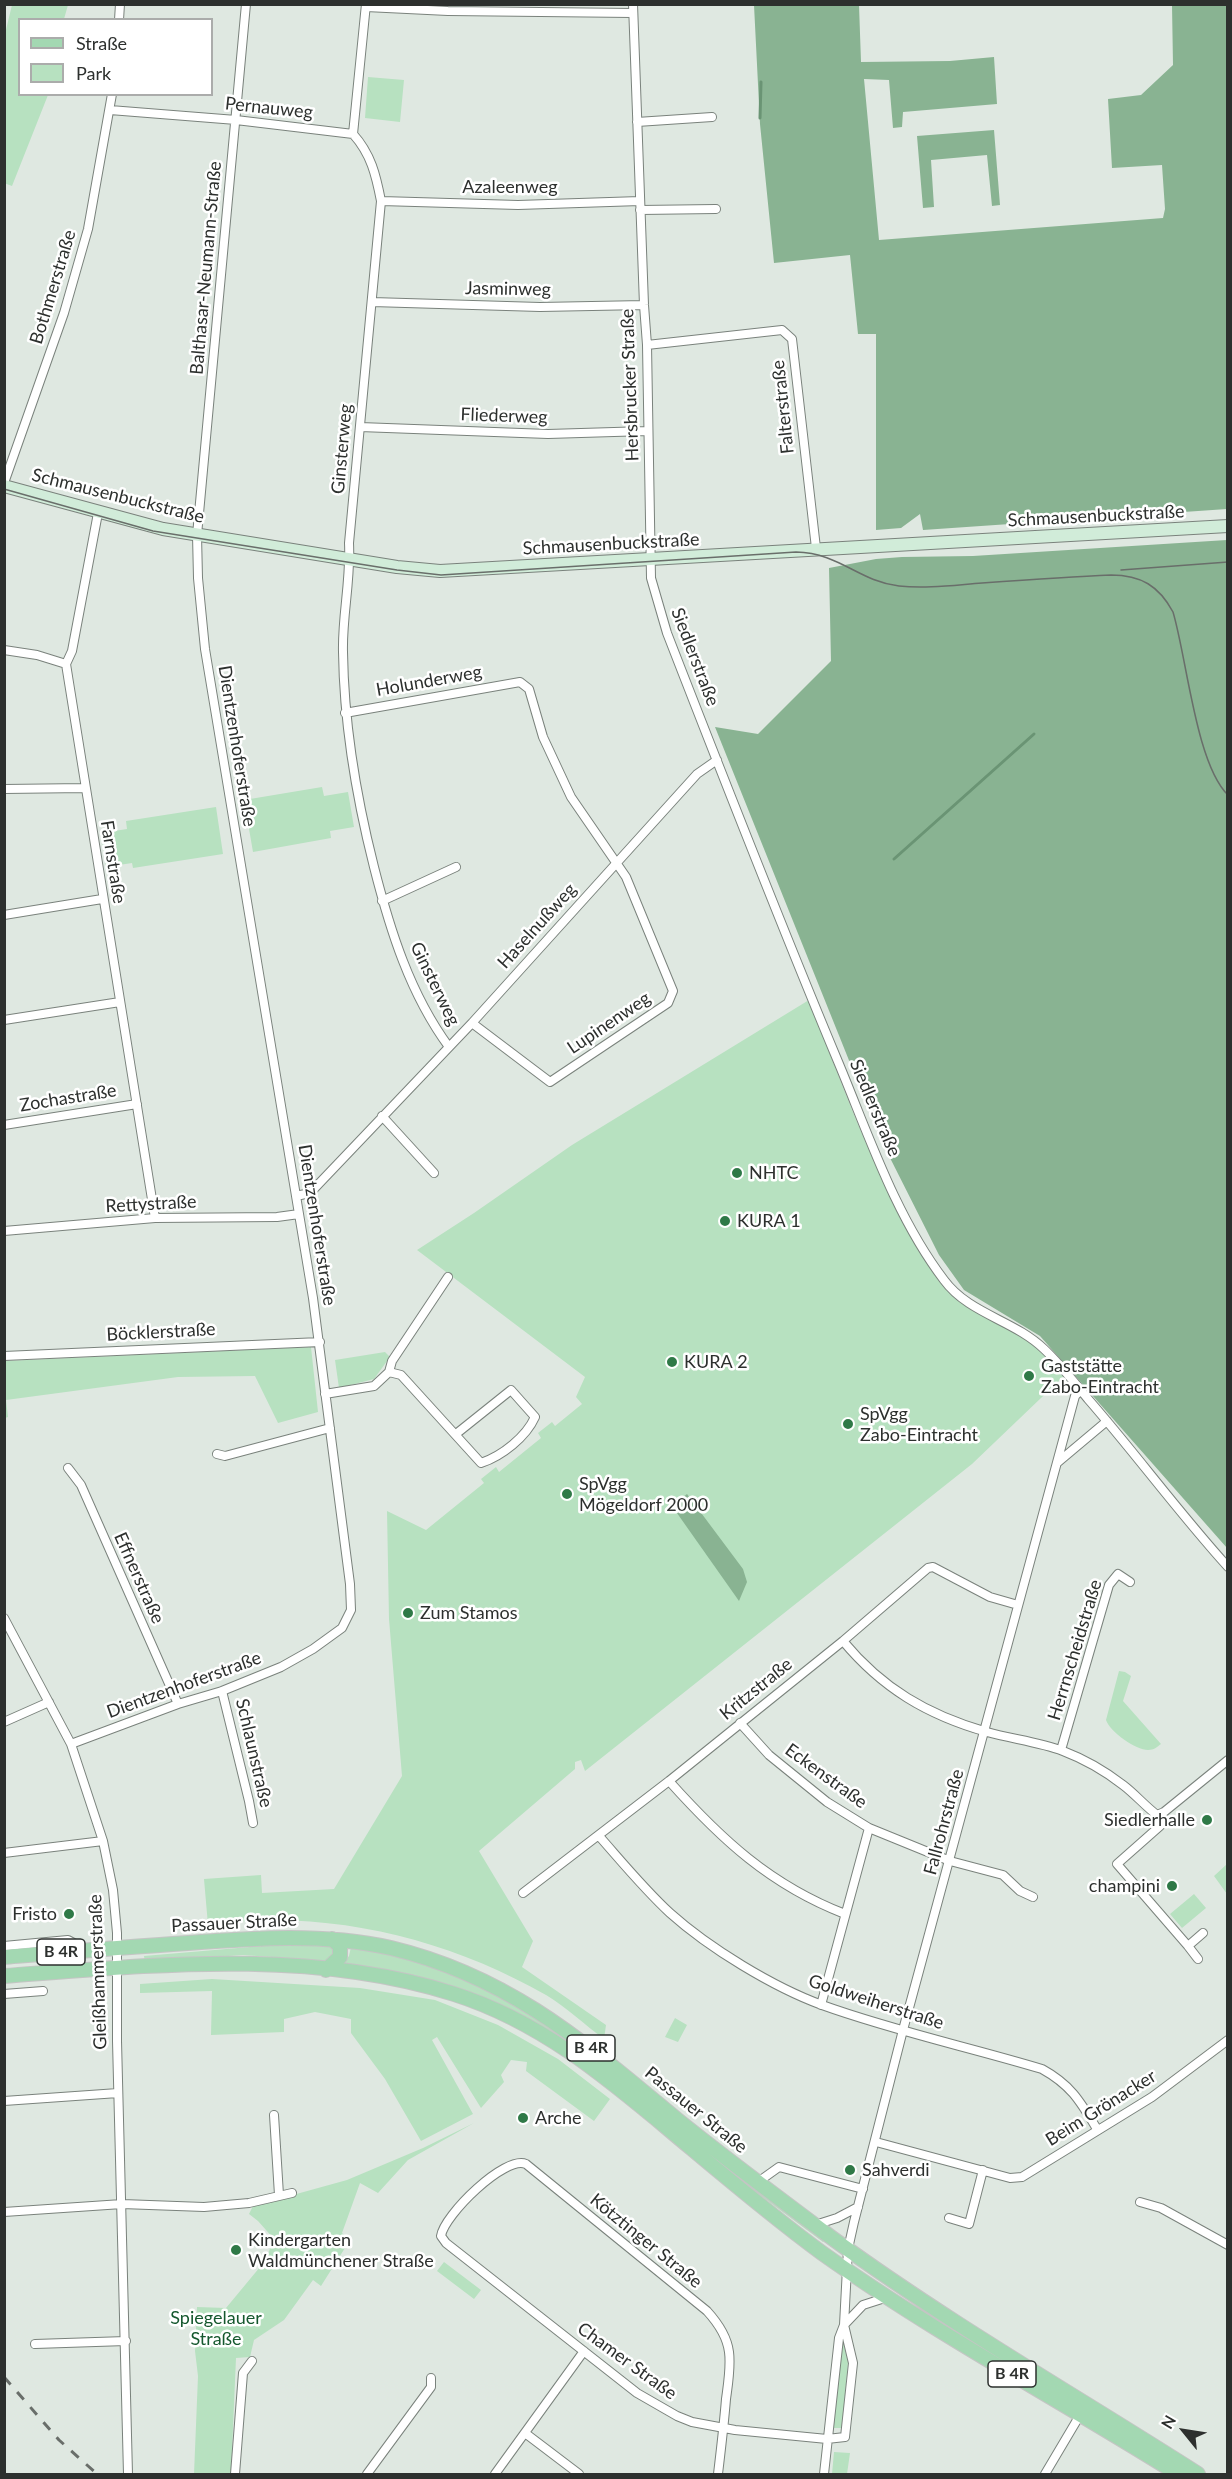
<!DOCTYPE html>
<html>
<head>
<meta charset="utf-8">
<style>
	body { margin:0 }
	#map { position:relative; width:1232px; height:2479px; overflow:hidden; background:#dfe8e1; font-family:Lato,sans-serif }
	canvas { display:block }
	.frame { position:absolute; inset:0; border:6px solid #2d302e; pointer-events:none }
	.legend { position:absolute; left:18px; top:18px; width:195px; height:78px; box-sizing:border-box; background:#fff; border:2px solid #abacab; margin:0; padding:8px 10px; list-style:none; font-size:18px; color:#2d302e }
	.legend li { display:flex; align-items:center; gap:12px; height:30px }
	.legend b { width:30px; border:2px solid #abacab }
	.north { position:absolute; left:1154px; top:2401px; width:60px; height:60px; -webkit-text-stroke:4px #fff; paint-order:stroke; rotate:300deg; font-size:16px; font-weight:700; line-height:24px; text-align:center; color:#2d302e }
	.north::after { content:''; display:block; margin:auto; width:21px; height:27px; background:#2d302e; clip-path:polygon(50% 0,100% 100%,50% 72%,0 100%) }
</style>
</head>
<body>
<div id="map">
<canvas width="1232" height="2479"></canvas>
<div class="frame"></div>
<ul class="legend">
<li><b style="height:8px;background:#a3d8b2"></b>Straße</li>
<li><b style="height:16px;background:#b7e1c0"></b>Park</li>
</ul>
<div class="north">N</div>
</div>
<script>
const ctx = document.querySelector('canvas').getContext('2d');
ctx.lineJoin = 'round';
function fill(path, color) { ctx.fillStyle = color; ctx.fill(path, 'evenodd'); }
function trace(path, color, width, dash) { ctx.strokeStyle = color; ctx.lineWidth = width; ctx.lineCap = dash ? 'butt' : 'round'; ctx.setLineDash(dash || []); ctx.stroke(path); }
function write(font, color, halo, rows, align = 'center') {
  ctx.font = font + ' Lato,sans-serif'; ctx.lineWidth = 5; ctx.setLineDash([]); ctx.textBaseline = 'middle'; ctx.strokeStyle = halo; ctx.fillStyle = color; for (const [text, x, y, turn = 0] of rows) {
    ctx.save(); ctx.translate(x, y); ctx.rotate((+turn || 0) * Math.PI / 180); ctx.textAlign = isNaN(turn) ? turn : align; if (halo) ctx.strokeText(text, 0, 0); ctx.fillText(text, 0, 0); ctx.restore();
  }
}
const green = new Path2D(`
	M12,5H68L64,19L20,20V94L48,95L12,186L4,183V38Z
	M368,77L404,80L400,122L365,118Z
	M322,787L324,796L348,792L354,827L330,831L331,838L253,852L244,800Z
	M216,807L223,854L133,868L132,863L106,867L101,833L127,829L126,821Z
	M809,1000C840,1079 869,1160 911,1234C922,1254 932,1275 948,1291C969,1314 1000,1322 1025,1338C1041,1348 1053,1363 1064,1376L972,1464L585,1771L581,1760L575,1762V1769L479,1851L533,1941L522,1967L606,2025L604,2039C585,2025 566,2007 546,1995C445,1937 323,1908 208,1925L204,1879L261,1875L262,1893L334,1889L402,1776L389,1619L387,1511L426,1530L484,1483L481,1479L496,1467L499,1472L541,1438L538,1433L552,1422L555,1426L582,1404L576,1397L585,1377L417,1250L474,1213L572,1145Z
	M311,1347L318,1412L278,1423L255,1376L178,1377L6,1400L8,1417L5,1418V1361Z
	M385,1352L390,1357L374,1379L339,1388L335,1360Z
	M1119,1671L1125,1672L1131,1676L1123,1701L1161,1744C1157,1747 1154,1750 1148,1750C1136,1750 1110,1732 1106,1720Z
	M1227,1864V1894L1214,1876Z
	M1194,1894L1206,1908L1182,1928L1170,1914Z
	M285,1944L325,1945L331,1947L335,1953L327,1961L243,1955L145,1962L144,1956Z
	M351,1947C409,1957 468,1974 519,2005C544,2020 567,2039 590,2055L588,2058L540,2026L343,1964L349,1956Z
	M212,1979L360,1988L435,2000L498,2025L558,2059L610,2099L594,2121L526,2071L527,2062L511,2060L501,2075L504,2082L481,2108L437,2037L432,2040L473,2114L421,2141L385,2079L351,2033V2019L315,2012L284,2019V2032L211,2035L212,1991L140,1993V1984Z
	M675,2018L687,2025L678,2042L665,2037Z
	M622,2081L826,2239L823,2242L738,2179Z
	M474,2123L408,2160L378,2193L360,2183L342,2233L350,2240L321,2286L313,2280L284,2320L254,2340L250,2357L236,2358L231,2474H194L198,2376L195,2351L197,2307L226,2308L265,2261L274,2239L258,2221L249,2214L253,2206L347,2180L423,2148Z
	M444,2262L481,2290L474,2299L437,2271Z
	M843,2342L848,2362L842,2428H833Z
	M834,2452L850,2453L847,2474H832Z`);
const forest = new Path2D(`
	M754,5H859L861,62L950,61L994,57L997,104L903,112L902,127L893,128L889,80L864,79L879,240L1163,218L1165,209L1162,165L1112,168L1108,99L1141,95L1173,65L1172,5H1227V509L923,530L920,514L901,528L876,530V334H858L850,255L774,263L760,124Z
	M994,130L1000,205L992,206L987,155L931,160L934,207L923,208L917,136Z
	M1227,540H1228L1227,1548L1040,1336L964,1290L939,1255L881,1140L715,727L758,734L831,661L829,568L876,559L902,557L973,556Z
	M687,1494L743,1569L747,1582L739,1601L672,1506Z`);
const stream = new Path2D(`
	M760,118L761,82
	M894,859L1034,734`);
const street = new Path2D(`
	M366,4L353,134C371,154 376,175 381,201L349,543C351,580 342,616 343,652C344,726 356,796 374,867C390,930 410,994 449,1047
	M633,4L644,305L647,345L651,578L667,633C723,777 779,921 839,1064C869,1136 896,1217 944,1280C969,1314 1014,1320 1044,1349C1060,1364 1074,1382 1088,1399C1136,1454 1179,1513 1228,1567
	M366,7L448,11L633,13
	M119,20L120,4
	M110,110L236,120L353,134
	M637,122L712,117
	M381,201L518,205L640,201
	M640,210L716,209
	M372,302L540,307L644,305
	M647,345L782,330L792,339L816,548
	M360,427L548,434L647,431
	M4,483L64,313L88,229L112,94
	M98,513L72,651L66,664L155,1218
	M4,650L37,655L66,664
	M345,713L520,682L529,689L543,737L571,797L626,877L673,991L668,1003L550,1082L472,1023
	M4,789L85,788
	M382,901L456,867
	M4,915L102,899
	M4,1020L120,1002
	M382,1116L434,1173
	M4,1125L137,1104
	M296,1196L310,1193L472,1023L697,774L717,760
	M4,1231L155,1218L277,1217L299,1214
	M4,1356L320,1342
	M389,1372L392,1361L448,1277
	M325,1394L374,1386L389,1372L401,1375L481,1463C502,1456 526,1437 535,1417L511,1390L456,1434
	M217,1454L225,1456L330,1428
	M1057,1463L1107,1421
	M68,1468L81,1485L178,1704
	M4,1618L71,1744L103,1841L113,1890L117,1933V2041L128,2474
	M843,1641C882,1688 927,1715 987,1732C1012,1739 1039,1742 1063,1751C1084,1759 1105,1771 1123,1785C1135,1794 1145,1806 1157,1815L1164,1812L1228,1760
	M222,1691L249,1801L253,1823
	M4,1722L49,1702
	M740,1723L769,1755L827,1802L869,1828L950,1861L1003,1875L1020,1891L1033,1897
	M71,1744L178,1704L222,1691L281,1667L313,1649L342,1628L351,1610L350,1584L313,1298L205,649L198,578L197,535L246,4
	M1061,1750L1109,1585L1118,1574L1130,1582
	M669,1781C721,1839 770,1885 845,1914
	M1157,1815L1160,1826L1117,1864L1188,1946L1203,1933
	M599,1836C622,1862 644,1889 670,1913C709,1948 773,1987 822,2005C894,2031 969,2047 1042,2069C1071,2085 1080,2101 1097,2129
	M4,1853L103,1841
	M523,1893L669,1781L843,1641L928,1568L933,1567L990,1597L1018,1605
	M4,1946L68,1940L87,1950
	M1188,1946L1198,1959
	M4,1994L43,1991
	M821,2005L869,1828
	M4,2101L118,2093
	M274,2115L279,2195
	M876,2142L1010,2178L1022,2177L1152,2097L1228,2040
	M758,2182L779,2167L863,2189
	M1140,2202L1161,2208L1228,2245
	M4,2212L122,2204L204,2207L249,2203L292,2193
	M949,2218L969,2224L983,2170
	M815,2225L837,2218L858,2207
	M35,2344L126,2341
	M525,2433L579,2474
	M235,2474L243,2373L252,2361
	M367,2474L431,2387V2378
	M495,2474L584,2351
	M718,2474C721,2449 724,2424 726,2399C728,2384 731,2367 729,2352C727,2336 717,2322 707,2311L526,2164C505,2155 444,2215 441,2236L446,2243L637,2393L677,2416L692,2422L735,2430L827,2439L845,2437L853,2363L844,2325L863,2305L888,2297
	M824,2474L839,2338L844,2325L848,2249L854,2222L903,2030L1075,1396L1081,1390
	M1045,2474L1080,2415`);
const secondary = new Path2D(`
	M4,486L163,529L397,567L440,571L1228,526`);
const primary = new Path2D(`
	M4,1957C66,1952 127,1947 188,1943C256,1938 324,1933 391,1948C512,1977 588,2046 680,2122C730,2162 781,2200 832,2238C950,2324 1076,2396 1198,2474
	M326,1970L340,1957V1946L332,1939
	M4,1976C152,1965 310,1948 454,1994C539,2021 604,2075 672,2132C721,2173 770,2215 822,2253C936,2334 1060,2400 1178,2474`);
const tram = new Path2D(`
	M4,489L153,531L397,570L441,575L796,552C840,553 858,581 899,586C926,589 955,585 982,583C1025,580 1068,577 1111,575C1141,575 1159,586 1173,612C1187,659 1196,764 1228,795
	M1121,570L1228,562`);
const rail = new Path2D(`
	M4,2377L59,2440L97,2474`);
const markers = [
	[737,1173,6,"#2f7947"],
	[725,1221,6,"#2f7947"],
	[672,1362,6,"#2f7947"],
	[1029,1376,6,"#2f7947"],
	[848,1424,6,"#2f7947"],
	[567,1494,6,"#2f7947"],
	[408,1613,6,"#2f7947"],
	[1207,1820,6,"#2f7947"],
	[1172,1886,6,"#2f7947"],
	[69,1914,6,"#2f7947"],
	[523,2118,6,"#2f7947"],
	[850,2170,6,"#2f7947"],
	[236,2250,6,"#2f7947"]
];
const shields = [
	[61,1952,48],
	[591,2048,48],
	[1012,2374,48]
];
const shieldNames = [
	["B 4R",61,1952],
	["B 4R",591,2048],
	["B 4R",1012,2374]
];
const streetNames = [
	["Pernauweg",269,108,6],
	["Azaleenweg",510,187],
	["Balthasar-Neumann-Straße",206,268,-85],
	["Bothmerstraße",53,287,-73],
	["Jasminweg",508,289,1],
	["Hersbrucker Straße",630,385,-92],
	["Falterstraße",783,407,-96],
	["Fliederweg",504,416,2],
	["Ginsterweg",342,449,-85],
	["Schmausenbuckstraße",118,496,14],
	["Schmausenbuckstraße",1096,516,-3],
	["Schmausenbuckstraße",611,544,-3],
	["Siedlerstraße",695,657,69],
	["Holunderweg",429,681,-10],
	["Dientzenhoferstraße",237,746,81],
	["Farnstraße",113,862,81],
	["Haselnußweg",537,926,-48],
	["Ginsterweg",435,984,64],
	["Lupinenweg",609,1023,-34],
	["Zochastraße",68,1098,-9],
	["Siedlerstraße",875,1108,67],
	["Rettystraße",151,1204,-3],
	["Dientzenhoferstraße",317,1225,81],
	["Böcklerstraße",161,1332,-3],
	["Effnerstraße",139,1578,66],
	["Herrnscheidstraße",1075,1650,-73],
	["Dientzenhoferstraße",184,1685,-20],
	["Kritzstraße",756,1689,-39],
	["Schlaunstraße",254,1753,77],
	["Eckenstraße",826,1776,36],
	["Fallrohrstraße",944,1822,-75],
	["Passauer Straße",234,1923,-3],
	["Gleißhammerstraße",98,1972,-92],
	["Goldweiherstraße",876,2002,18],
	["Beim Grönacker",1101,2108,-32],
	["Passauer Straße",696,2110,39],
	["Kötztinger Straße",646,2241,39],
	["Chamer Straße",627,2361,36]
];
const poiNames = [
	["NHTC",749,1173],
	["KURA 1",737,1221],
	["KURA 2",684,1362],
	["Gaststätte",1041,1366],
	["Zabo-Eintracht",1041,1387],
	["SpVgg",860,1414],
	["Zabo-Eintracht",860,1435],
	["SpVgg",579,1484],
	["Mögeldorf 2000",579,1505],
	["Zum Stamos",420,1613],
	["Siedlerhalle",1195,1820,"right"],
	["champini",1160,1886,"right"],
	["Fristo",57,1914,"right"],
	["Arche",535,2118],
	["Sahverdi",862,2170],
	["Kindergarten",248,2240],
	["Waldmünchener Straße",248,2261]
];
const parkNames = [
	["Spiegelauer",216,2318],
	["Straße",216,2339]
];
fill(green, '#b7e1c0');
fill(forest, '#89b392');
trace(stream, '#6a9474', 3);
trace(street, '#7a827c', 10);
trace(secondary, '#7a827c', 14);
trace(primary, '#c4c5c4', 16);
trace(street, '#fff', 8);
trace(secondary, '#d1ecd9', 12);
trace(primary, '#a3d8b2', 14);
trace(tram, '#696e6a', 1.5);
trace(rail, '#696e6a', 3, [10, 10]);
for (const [x, y, r, color] of markers) { const dot = new Path2D(); dot.arc(x, y, r, 0, 2 * Math.PI); ctx.fillStyle = color; ctx.fill(dot); trace(dot, '#fff', 2); }
for (const [x, y, w] of shields) { const box = new Path2D(); box.roundRect(x - w / 2, y - 13, w, 26, 4.5); ctx.fillStyle = '#fff'; ctx.fill(box); trace(box, '#2d302e', 1.5); }
write('bold 16px', '#2d302e', null, shieldNames);
write('18px', '#2d302e', '#fff', streetNames);
write('18px', '#2d302e', '#fff', poiNames, 'left');
write('18px', '#15582e', '#fff', parkNames);
</script>
</body>
</html>
